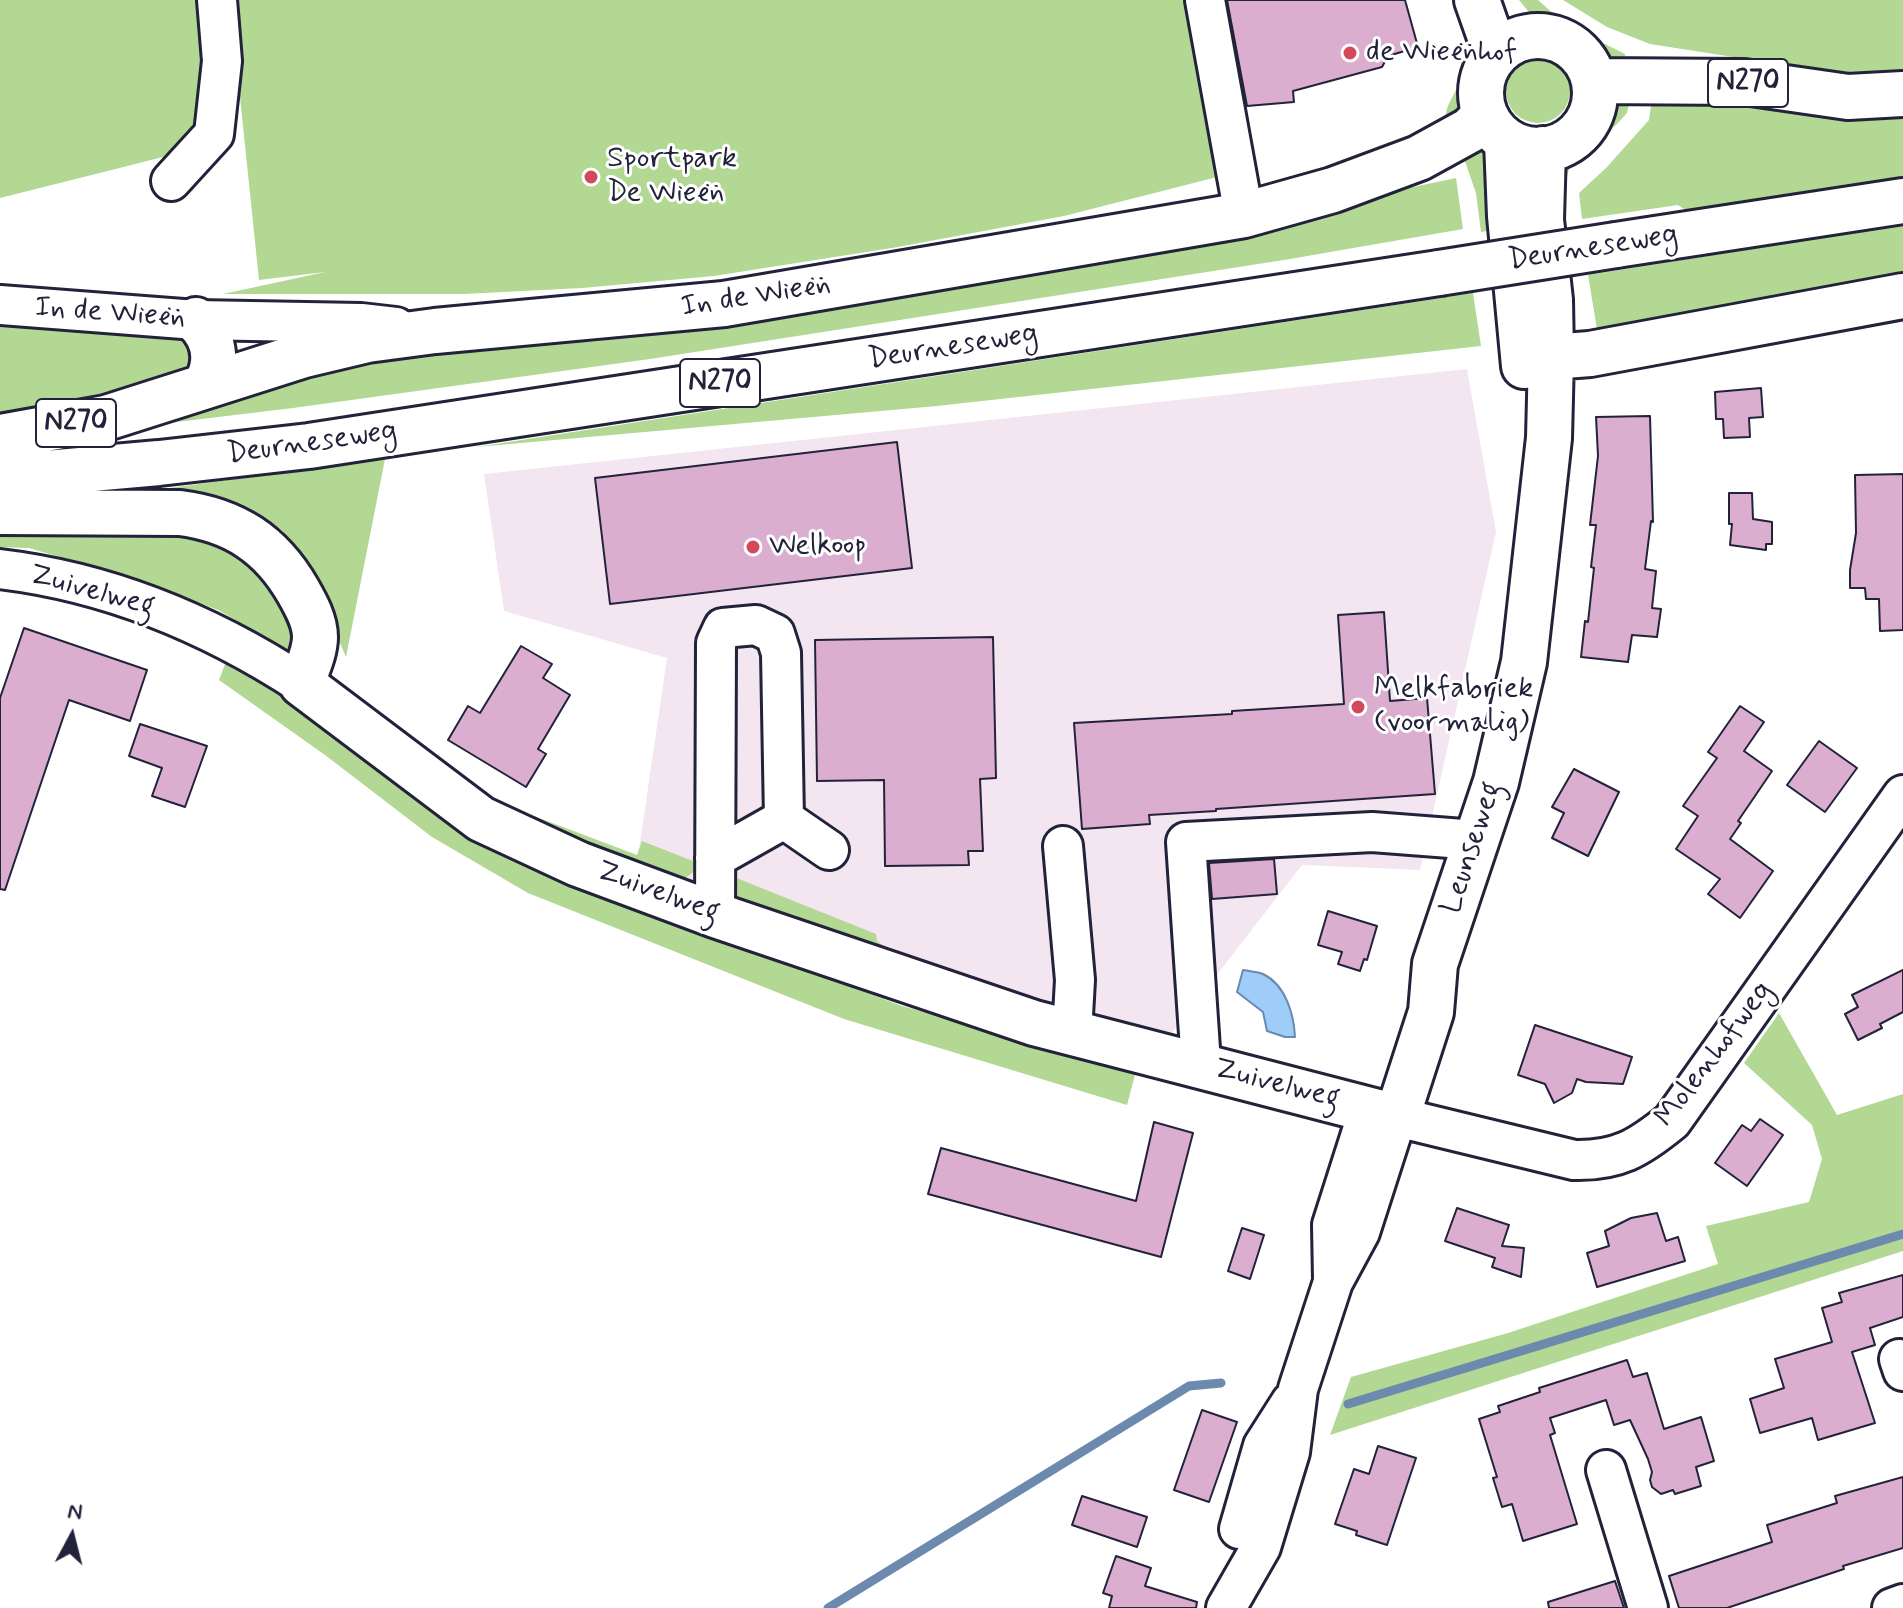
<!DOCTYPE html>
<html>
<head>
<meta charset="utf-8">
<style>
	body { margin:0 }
	#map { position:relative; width:1903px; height:1608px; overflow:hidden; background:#fff; font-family:Mynerve,sans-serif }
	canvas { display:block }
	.north { position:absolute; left:32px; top:1496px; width:80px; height:80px; -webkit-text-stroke:6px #fff; paint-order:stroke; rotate:7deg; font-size:22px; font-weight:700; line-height:32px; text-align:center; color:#22223b }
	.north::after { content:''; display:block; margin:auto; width:28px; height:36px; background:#22223b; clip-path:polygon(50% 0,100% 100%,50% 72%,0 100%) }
</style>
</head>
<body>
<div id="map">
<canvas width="1903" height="1608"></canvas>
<div class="north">N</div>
</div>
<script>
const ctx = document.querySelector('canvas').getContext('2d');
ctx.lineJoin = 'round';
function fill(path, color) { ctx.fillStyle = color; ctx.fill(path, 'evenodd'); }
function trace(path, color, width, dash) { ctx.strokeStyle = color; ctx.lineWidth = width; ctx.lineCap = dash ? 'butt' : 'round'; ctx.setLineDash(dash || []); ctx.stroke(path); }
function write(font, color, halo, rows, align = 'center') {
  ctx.font = font + ' Mynerve,sans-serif'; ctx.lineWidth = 6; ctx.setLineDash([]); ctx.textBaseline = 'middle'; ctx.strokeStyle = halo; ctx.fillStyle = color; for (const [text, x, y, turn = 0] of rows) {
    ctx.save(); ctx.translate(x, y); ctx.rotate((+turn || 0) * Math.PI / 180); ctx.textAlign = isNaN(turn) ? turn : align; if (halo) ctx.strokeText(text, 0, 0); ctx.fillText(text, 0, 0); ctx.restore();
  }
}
const built = new Path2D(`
	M1467,369L1496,532L1420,870L1302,865L1171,1034L903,964L637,863L667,658L504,611L484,474Z`);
const green = new Path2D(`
	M0,0H1196L1229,174L1064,216L898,247L714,276L582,288L464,294H223L325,272L259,280L238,78L207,107L179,153L0,198Z
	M1519,0H1538L1565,24L1625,54L1627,69L1597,54L1577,34L1549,23L1528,11Z
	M1563,0H1903V80L1887,81L1650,44L1607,27Z
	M1467,38L1478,46L1463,105L1451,124L1446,120C1445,106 1451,101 1456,90C1463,75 1466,54 1467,38Z
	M1506 91a32 32 0 1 1 64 0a32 32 0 1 1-64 0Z
	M1653,92L1903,114V180L1690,213L1678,205L1582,219L1579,193L1606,168L1649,120Z
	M1631,93L1627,113L1617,124L1569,169L1561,198L1563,219L1551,222L1561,169L1575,149L1598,130L1607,110L1610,94Z
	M1481,141L1487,147L1498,229L1481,232L1476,193L1461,150Z
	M1456,178L1463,229L1290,259L650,359L293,408L85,433L332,366L484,346L601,341L629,330L1267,218Z
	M1903,225V277L1598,335L1588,275Z
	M1473,293L1481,346L937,406L476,447Z
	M0,319L182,327L198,361L180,385L0,422Z
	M385,459L346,657L312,577L282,530L231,504L162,489Z
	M0,526L190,528L261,563L299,624L293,653L218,610L150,584L29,548L0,547Z
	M228,656L543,871L902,1006L1136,1071L1127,1105L844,1019L528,893L432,837L325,755L219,680Z
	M534,816L637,855L642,841L703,865L684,879L674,877L534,821Z
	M734,877L876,934L877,941L884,946L883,952L740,901L734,894Z
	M1779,1013L1837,1115L1903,1094V1251L1330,1435L1351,1377L1508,1333L1718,1264L1706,1226L1809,1202L1822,1159L1812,1125L1744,1063Z`);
const water = new Path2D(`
	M1243,970C1249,971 1257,972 1263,974C1286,985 1294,1015 1295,1037H1285L1267,1031L1263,1012L1237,992Z`);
const stream = new Path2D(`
	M1348,1404L1903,1234
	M828,1608L1189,1386L1221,1383`);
const building = new Path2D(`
	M1227,0H1405L1418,47L1388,56L1382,67L1293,91L1294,102L1247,106Z
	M1761,388L1763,417L1749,418L1750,437L1724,438L1723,419H1716L1715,392Z
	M1650,416L1653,522L1651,521L1645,569L1656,571L1652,608L1661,609L1657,637L1632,635L1628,662L1581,657L1585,621L1588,622L1594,568L1591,567L1596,525H1590L1598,456L1596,417Z
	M897,442L912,568L610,604L595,478Z
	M1903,474V630L1880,631L1879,599H1866L1865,588H1850V570L1856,533L1855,475Z
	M1729,493H1752L1753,519L1772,522V544H1766V550L1730,545L1732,524H1729Z
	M1384,612L1390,701L1427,698L1435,794L1216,809V811L1149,815L1150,824L1082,829L1074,723L1232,714V711L1344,704L1338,615Z
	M24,628L147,670L130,721L69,700L5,890L0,889V698Z
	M993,637L996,778L980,779L983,851H968L969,865L885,866L884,780L817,781L815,640Z
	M521,646L552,664L543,678L570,695L538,749L546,754L526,787L448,740L468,706L480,713Z
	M1740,706L1764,722L1744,751L1772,771L1738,821L1741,823L1730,839L1773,871L1740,918L1708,894L1720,879L1676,849L1698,816L1683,806L1717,758L1708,752Z
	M140,724L207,746L185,807L152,796L162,768L129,756Z
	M1819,741L1857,768L1825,812L1787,785Z
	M1574,769L1619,792L1588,856L1552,838L1564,813L1552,807Z
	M1274,859L1277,894L1212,899L1209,863Z
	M1328,911L1377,926L1367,960L1364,959L1360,971L1338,964L1342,952L1318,945Z
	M1903,970V1012L1880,1024L1882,1028L1858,1040L1845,1014L1858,1007L1852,995Z
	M1535,1025L1632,1057L1623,1084L1586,1082L1577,1079L1572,1093L1554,1103L1545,1084L1518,1075Z
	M1760,1119L1783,1135L1747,1186L1715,1163L1742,1125L1751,1131Z
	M1154,1122L1193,1133L1161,1257L928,1194L941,1148L1136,1201Z
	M1457,1208L1509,1225L1502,1246L1524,1248L1521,1277L1492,1267L1495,1258L1445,1241Z
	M1657,1213L1666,1241L1678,1237L1685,1261L1597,1287L1587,1253L1609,1246L1605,1231L1631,1218Z
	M1242,1228L1264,1235L1250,1279L1228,1271Z
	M1903,1275V1317L1870,1328L1875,1345L1852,1352L1875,1423L1818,1440L1812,1418L1760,1433L1750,1399L1784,1388L1775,1359L1832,1342L1822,1308L1842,1302L1839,1293Z
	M1627,1360L1633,1377L1647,1373L1664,1429L1701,1417L1714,1461L1696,1467L1701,1486L1675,1494L1673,1490L1661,1494L1652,1487L1650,1480L1652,1472L1648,1459L1630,1420L1614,1425L1606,1400L1550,1418L1555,1433L1550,1435L1577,1524L1523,1541L1512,1504L1502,1507L1493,1478L1497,1477L1479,1419L1500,1412L1498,1406L1540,1392L1539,1388Z
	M1202,1410L1237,1422L1209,1502L1174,1490Z
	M1378,1446L1416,1458L1387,1545L1356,1535L1357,1531L1335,1524L1354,1469L1369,1474Z
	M1903,1477V1548L1843,1566L1844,1569L1727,1608H1679L1669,1576L1772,1542L1767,1525L1837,1503L1835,1496Z
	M1082,1496L1147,1517L1137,1547L1072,1525Z
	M1116,1556L1151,1568L1145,1586L1197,1602L1196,1608H1109L1112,1596L1103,1593Z
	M1615,1581L1624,1608H1549L1548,1602Z`);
const minor = new Path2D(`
	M1205,0L1244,215
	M171,181L214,134L222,61L217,0
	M0,305L196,320L361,323L396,327
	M0,569C109,582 210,624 302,684
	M784,819L829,850
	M1063,846L1075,980L1072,1033
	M715,915L716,643L723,628L756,625L775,634L781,653L784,819L715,858
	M1194,1064L1200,1049L1186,842L1372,832L1476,840
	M1333,1279L1332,1225L1369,1109
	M1899,1359L1903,1371
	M1606,1470L1648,1608
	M1239,1529L1263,1446L1291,1402
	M1226,1608L1261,1547L1290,1452L1298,1389L1333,1282L1360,1232L1397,1117L1574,1160C1618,1161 1639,1148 1672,1121L1903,795
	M1892,1608L1903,1604`);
const major = new Path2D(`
	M1477,0L1496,54
	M1481 93a57 57 0 1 1 114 0a57 57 0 1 1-114 0Z
	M1594,81L1744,82L1848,97L1903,94
	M1507,141L1510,216L1524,366
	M1616,245L1903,201
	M196,320C215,338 218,362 206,384
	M1528,337L1551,357L1590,354L1903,296
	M0,437L106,418L304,355L367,340L435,331L724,304L1244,215L1333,190L1419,158L1470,130L1485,115
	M0,477L159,463L309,446L1439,273
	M0,512L180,513C234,520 271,544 298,591C306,605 315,621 315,637C315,653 306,670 302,684L481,819L578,864L715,915L1034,1023L1397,1117L1431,1012L1435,964L1496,782L1524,662L1549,438L1551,357L1550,300L1541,220L1543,149`);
const majorBridge = new Path2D(`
	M1439,273L1616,245`);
const markers = [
	[1350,53,8,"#d1495b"],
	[591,177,8,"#d1495b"],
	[753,547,8,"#d1495b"],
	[1358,707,8,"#d1495b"]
];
const shields = [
	[1748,83,80],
	[720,383,80],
	[76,423,80]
];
const shieldNames = [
	["N270",1748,83],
	["N270",720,383],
	["N270",76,423]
];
const poiNames = [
	["de Wieënhof",1366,53],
	["Sportpark",607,160],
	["De Wieën",607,194],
	["Welkoop",769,547],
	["Melkfabriek",1374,690],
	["(voormalig)",1374,724]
];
const streetNames = [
	["Deurneseweg",1593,249,-9],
	["In de Wieën",756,297,-9],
	["In de Wieën",110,314,4],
	["Deurneseweg",953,348,-9],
	["Deurneseweg",312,444,-8],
	["Zuivelweg",92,592,15],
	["Leunseweg",1473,848,-72],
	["Zuivelweg",658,893,20],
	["Molenhofweg",1715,1055,-53],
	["Zuivelweg",1277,1085,14]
];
fill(built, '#f4e6f0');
fill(green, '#b2d893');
fill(water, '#9ecdfa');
trace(water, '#6c89ae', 2);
trace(stream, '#6c89ae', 9);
fill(building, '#dbadce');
trace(building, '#22223b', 2);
trace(minor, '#22223b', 44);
trace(major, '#22223b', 50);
trace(minor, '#fff', 38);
trace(major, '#fff', 44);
trace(majorBridge, '#22223b', 50, []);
trace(majorBridge, '#fff', 44);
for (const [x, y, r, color] of markers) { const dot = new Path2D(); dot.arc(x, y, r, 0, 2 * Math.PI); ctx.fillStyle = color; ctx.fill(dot); trace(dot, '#fff', 3); }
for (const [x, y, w] of shields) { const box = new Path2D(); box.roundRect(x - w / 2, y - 24, w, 48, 6); ctx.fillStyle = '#fff'; ctx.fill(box); trace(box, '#22223b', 2); }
write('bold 28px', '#22223b', null, shieldNames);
write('30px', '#22223b', '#fff', poiNames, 'left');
write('30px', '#22223b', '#fff', streetNames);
</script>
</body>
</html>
